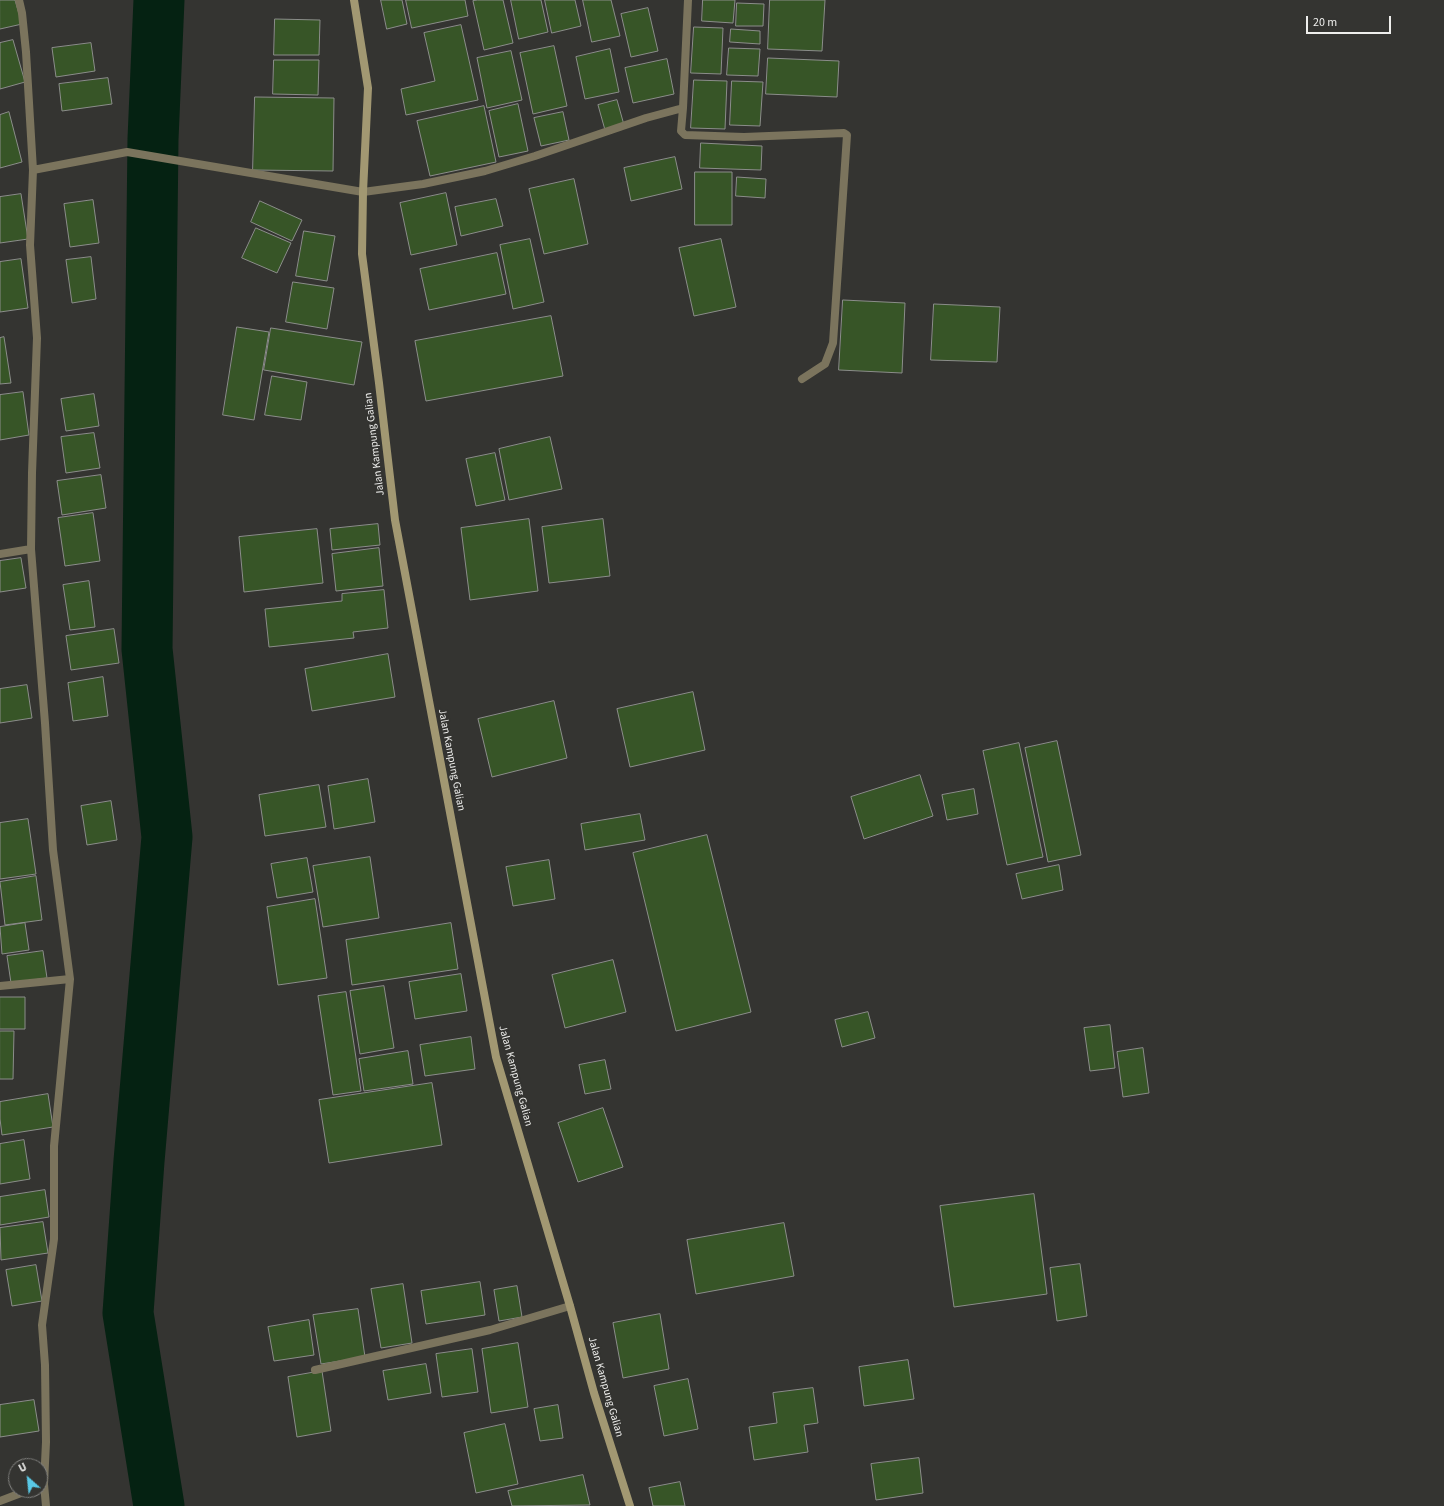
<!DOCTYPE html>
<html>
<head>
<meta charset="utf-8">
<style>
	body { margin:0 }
	#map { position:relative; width:1444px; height:1506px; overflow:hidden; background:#343431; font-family:"Source Sans 3",sans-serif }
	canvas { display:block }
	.north { position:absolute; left:8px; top:1458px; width:40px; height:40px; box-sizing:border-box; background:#343431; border:1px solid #7e7e7c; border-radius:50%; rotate:333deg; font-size:11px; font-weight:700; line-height:16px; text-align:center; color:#eeeeec }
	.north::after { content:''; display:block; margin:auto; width:14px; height:18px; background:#59c8e5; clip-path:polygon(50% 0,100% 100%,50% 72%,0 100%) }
	.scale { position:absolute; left:1306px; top:16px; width:85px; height:18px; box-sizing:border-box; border:2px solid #eeeeec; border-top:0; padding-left:5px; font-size:12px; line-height:14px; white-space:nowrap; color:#eeeeec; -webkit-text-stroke:3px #343431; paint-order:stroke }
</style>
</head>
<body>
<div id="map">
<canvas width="1444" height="1506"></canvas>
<div class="north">U</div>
<div class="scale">20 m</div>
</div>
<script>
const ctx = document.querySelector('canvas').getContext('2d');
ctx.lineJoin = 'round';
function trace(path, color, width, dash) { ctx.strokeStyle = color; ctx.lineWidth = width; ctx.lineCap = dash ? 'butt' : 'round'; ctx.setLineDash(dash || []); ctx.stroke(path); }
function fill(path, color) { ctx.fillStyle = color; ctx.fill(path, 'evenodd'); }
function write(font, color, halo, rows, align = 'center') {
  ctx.font = font + ' "Source Sans 3",sans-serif'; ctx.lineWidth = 3.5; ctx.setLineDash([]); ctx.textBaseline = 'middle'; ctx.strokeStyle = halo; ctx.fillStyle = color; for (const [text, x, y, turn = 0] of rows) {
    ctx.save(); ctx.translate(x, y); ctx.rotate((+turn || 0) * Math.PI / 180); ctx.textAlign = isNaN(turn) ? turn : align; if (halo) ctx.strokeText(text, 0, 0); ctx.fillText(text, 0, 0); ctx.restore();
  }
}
const river = new Path2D(`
	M159,0L153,139L147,649L167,837L139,1161L128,1313L159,1506`);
const building = new Path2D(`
	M0,0H15L22,24L0,29Z
	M381,0H402L407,24L387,29Z
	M406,0H465L468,16L412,28Z
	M478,0H503L513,43L484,50L473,1Z
	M511,0H541L548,32L519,39Z
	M545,0H575L581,26L552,33Z
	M583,0H611L620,36L592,42Z
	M703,0H735L733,23L702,21Z
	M770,0H825L822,51L768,49Z
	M737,3L764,4L763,26H736Z
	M648,8L658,51L631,57L621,14Z
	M275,19L320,20L319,55H274Z
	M461,25L478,100L406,115L401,89L435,81L424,33Z
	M694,27L723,28L721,74L691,73Z
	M731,29L760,31V44L730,42Z
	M13,40L25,82L0,89V43Z
	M91,43L95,71L56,77L52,48Z
	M554,46L567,106L533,114L520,53Z
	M729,48L760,49L758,76L727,75Z
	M610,49L619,92L585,99L576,57Z
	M511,51L522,100L487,108L477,58Z
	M768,58L839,61L837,97L766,94Z
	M667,59L674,94L633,103L625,68Z
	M274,60H319L318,95L273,94Z
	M108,78L112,104L62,111L59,84Z
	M694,80L727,81L725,129L691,128Z
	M732,81L763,82L760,126L730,125Z
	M255,97L334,98L333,171L253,170Z
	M617,100L624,125L605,130L598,105Z
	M518,104L528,151L499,157L489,111Z
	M484,106L496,162L430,176L417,121Z
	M9,112L22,162L0,168V115Z
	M563,112L569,140L541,146L534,118Z
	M701,143L762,146L761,170L700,168Z
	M675,157L682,189L631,201L624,168Z
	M695,172H732V225H695Z
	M737,177L766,179L765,198L736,196Z
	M574,179L588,244L544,254L529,189Z
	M446,193L457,245L411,255L400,203Z
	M21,194L28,239L0,243V197Z
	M496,199L503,226L461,236L455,207Z
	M93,200L99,243L70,247L64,204Z
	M260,201L302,220L292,241L251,222Z
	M256,228L291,243L277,273L242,258Z
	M304,231L335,236L327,281L296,276Z
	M530,239L544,302L513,309L500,245Z
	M721,239L736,307L694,316L679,248Z
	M497,253L506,294L429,310L420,269Z
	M91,257L96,299L72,303L66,260Z
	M21,259L28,308L0,312V262Z
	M293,282L334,288L327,329L286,322Z
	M843,300L905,303L902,373L839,370Z
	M934,304L1000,307L997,362L931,360Z
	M551,316L563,376L426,401L415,341Z
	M237,327L269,332L254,420L223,415Z
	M271,328L362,342L354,385L264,370Z
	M4,337L11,383L0,384V338Z
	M272,376L307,382L301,420L265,415Z
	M23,392L29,435L0,440V395Z
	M94,394L99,426L66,431L61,399Z
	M94,433L100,468L66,473L61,437Z
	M550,437L562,489L509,500L499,449Z
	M495,453L505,500L476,506L466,459Z
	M101,475L106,508L62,515L57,481Z
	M93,513L100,561L65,566L58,518Z
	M529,519L538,591L470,600L461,528Z
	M603,519L610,576L549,583L542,527Z
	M378,524L380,545L332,550L330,529Z
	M317,529L323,583L244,592L239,537Z
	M379,548L383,586L336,591L332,554Z
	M21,558L26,588L0,592V561Z
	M89,581L95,627L70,630L63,585Z
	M384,590L388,628L353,632L354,638L269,647L265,609L342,601V594Z
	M114,629L119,663L71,670L66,636Z
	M388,654L395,697L312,711L305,669Z
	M103,677L108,716L73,721L68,683Z
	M27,685L32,718L0,723V689Z
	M693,692L705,750L630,767L617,709Z
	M554,701L567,758L492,777L478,719Z
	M1057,741L1081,855L1048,862L1025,748Z
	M1019,743L1043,857L1007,865L983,751Z
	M920,775L933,816L864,839L851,797Z
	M368,779L375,822L334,829L328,786Z
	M319,785L326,827L265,836L259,795Z
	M974,789L978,814L947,820L942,795Z
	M111,801L117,840L87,845L81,806Z
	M640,814L645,840L585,850L581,824Z
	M28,819L36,874L0,879V823Z
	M707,835L751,1012L676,1031L633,853Z
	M370,857L379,918L323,927L313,866Z
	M307,858L313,892L277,898L271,864Z
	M549,860L555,899L513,906L506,867Z
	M1059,865L1063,890L1022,899L1016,874Z
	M36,876L42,920L5,925L0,882Z
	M315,899L327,978L278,985L267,907Z
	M25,923L29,950L2,954L0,927Z
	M451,923L458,969L352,985L346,940Z
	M43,951L47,978L11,983L7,956Z
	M613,960L626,1012L565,1028L552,975Z
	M461,974L467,1011L415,1019L409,982Z
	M384,986L394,1048L360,1054L350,991Z
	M346,992L361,1091L333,1095L318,996Z
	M0,997H25V1029H0Z
	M868,1012L875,1038L842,1047L835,1020Z
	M1110,1025L1115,1068L1090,1071L1084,1028Z
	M0,1031H14L13,1079H0Z
	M471,1037L475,1069L425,1076L420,1045Z
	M1143,1048L1149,1093L1123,1097L1117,1052Z
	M408,1051L413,1084L364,1091L359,1059Z
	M605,1060L611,1089L585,1094L579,1065Z
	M432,1083L442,1145L329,1163L319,1100Z
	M48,1094L53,1127L2,1135L0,1119V1102Z
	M603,1108L623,1167L578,1182L558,1123Z
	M24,1140L30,1179L0,1184V1144Z
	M45,1190L49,1217L0,1225V1197Z
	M1034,1194L1047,1294L954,1307L940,1206Z
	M43,1222L48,1253L1,1260L0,1228Z
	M784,1223L794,1276L696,1294L687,1240Z
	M1080,1264L1087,1316L1057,1321L1050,1268Z
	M36,1265L42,1301L12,1306L6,1270Z
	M480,1282L485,1315L426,1324L421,1291Z
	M403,1284L412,1343L381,1348L371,1289Z
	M517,1286L522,1317L499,1321L494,1290Z
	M358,1309L365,1357L321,1364L313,1315Z
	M660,1314L669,1369L623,1378L613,1323Z
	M309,1320L314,1355L274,1361L268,1327Z
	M518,1343L528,1407L491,1413L482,1349Z
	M472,1349L478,1392L442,1397L436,1354Z
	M908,1360L914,1399L864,1406L859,1367Z
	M426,1364L431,1393L388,1400L383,1371Z
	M322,1371L331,1431L297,1437L288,1377Z
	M688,1379L698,1429L664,1436L654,1386Z
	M813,1388L818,1423L804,1425L808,1452L754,1460L749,1427L777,1423L773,1393Z
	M34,1400L39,1431L0,1437V1405Z
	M558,1405L563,1438L540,1441L534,1409Z
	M505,1424L518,1484L476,1493L464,1433Z
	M919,1458L923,1493L876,1500L871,1464Z
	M583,1475L590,1505L512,1506L508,1491Z
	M680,1482L685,1506H653L649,1488Z`);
const street = new Path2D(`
	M19,0L22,13L26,52L33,170L30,245L37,338L32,473L31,549L45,723L53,850L70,979L54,1146V1239L42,1325L45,1365L46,1442L44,1484L46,1506
	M683,108L681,131L685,135L744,137L844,133L847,135L833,343L825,364L802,379
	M33,170L127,152L363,192L423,184L485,171L535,156L646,118L683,108L688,0
	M0,554L31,549
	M0,986L70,979
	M315,1370L490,1330L570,1306
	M0,1501L29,1490`);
const secondary = new Path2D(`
	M354,0L368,88L363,192L362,254L379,383L395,520L496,1057L570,1306L594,1393L630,1506`);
const streetNames = [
	["Jalan Kampung Galian",375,444,-97],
	["Jalan Kampung Galian",451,760,79],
	["Jalan Kampung Galian",515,1076,75],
	["Jalan Kampung Galian",605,1387,74]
];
trace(river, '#052212', 51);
fill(building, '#375527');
trace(building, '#8b8d8a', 1);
trace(street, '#7b745d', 8);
trace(secondary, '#a29872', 8);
write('11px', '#eeeeec', '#343431', streetNames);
</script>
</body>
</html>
